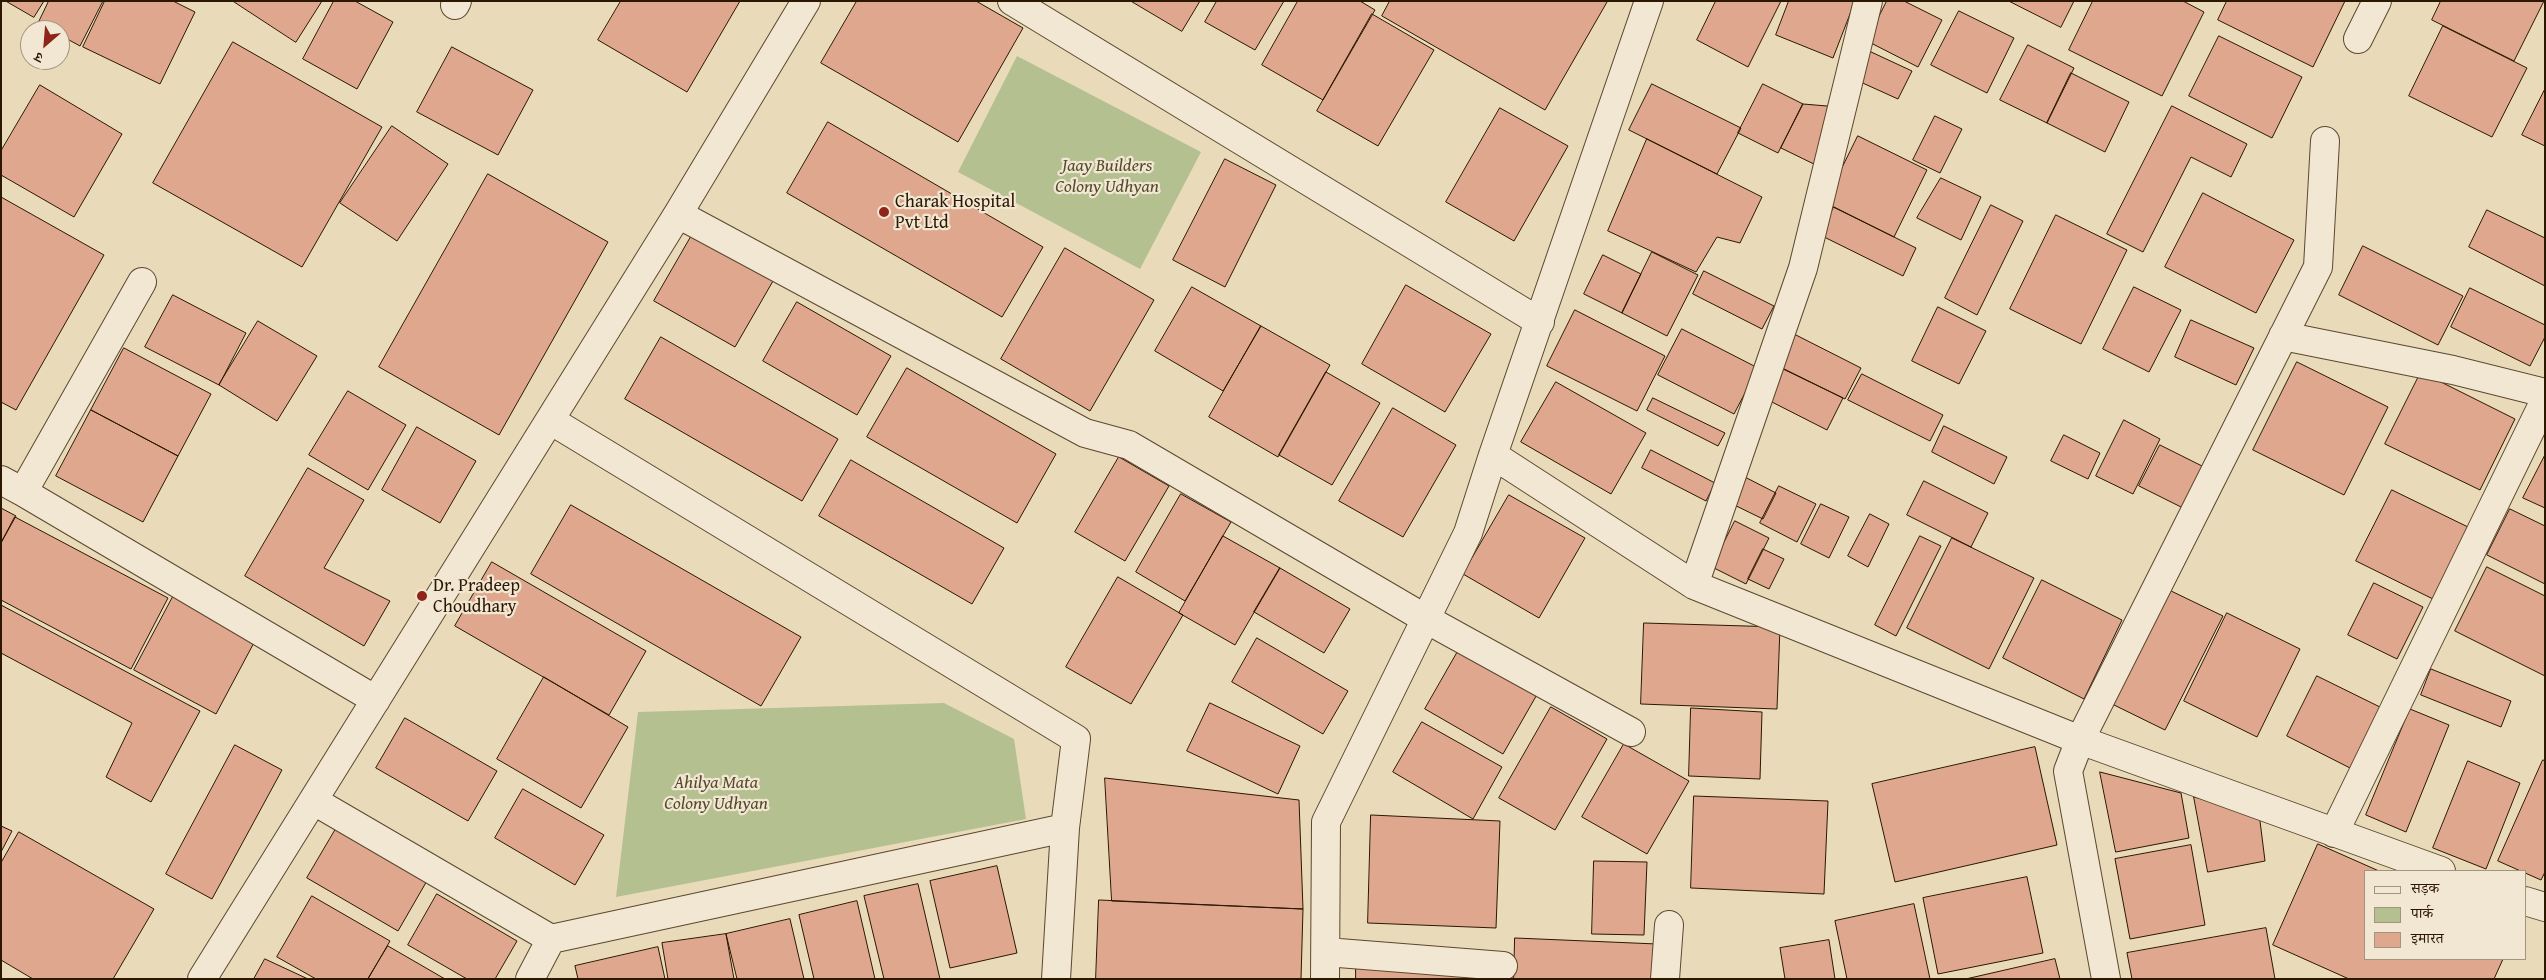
<!DOCTYPE html>
<html>
<head>
<meta charset="utf-8">
<style>
	body { margin:0 }
	#map { position:relative; width:2546px; height:980px; overflow:hidden; background:#e9daba; font-family:"Gentium Book Plus","Noto Serif Devanagari",serif }
	canvas { display:block }
	.frame { position:absolute; inset:0; border:2px solid #2c1701; pointer-events:none }
	.legend { position:absolute; left:2364px; top:870px; width:162px; height:90px; box-sizing:border-box; background:#f1e7d2; border:1px solid #a2947e; margin:0; padding:6px 9px; list-style:none; font-size:15px; color:#2c1701 }
	.legend li { display:flex; align-items:center; gap:10px; height:25px }
	.legend b { width:25px; border:1px solid #a2947e }
	.north { position:absolute; left:20px; top:20px; width:50px; height:50px; box-sizing:border-box; background:#f1e7d2; border:1px solid #a2947e; border-radius:50%; rotate:207deg; font-size:14px; font-weight:700; line-height:20px; text-align:center; color:#2c1701 }
	.north::after { content:''; display:block; margin:auto; width:18px; height:22px; background:#8f2418; clip-path:polygon(50% 0,100% 100%,50% 72%,0 100%) }
</style>
</head>
<body>
<div id="map">
<canvas width="2546" height="980"></canvas>
<div class="frame"></div>
<ul class="legend">
<li><b style="height:6px;background:#f1e7d2"></b>सड़क</li>
<li><b style="height:14px;background:#b5c091"></b>पार्क</li>
<li><b style="height:14px;background:#dfa78d"></b>इमारत</li>
</ul>
<div class="north">उ</div>
</div>
<script>
const ctx = document.querySelector('canvas').getContext('2d');
ctx.lineJoin = 'round';
function fill(path, color) { ctx.fillStyle = color; ctx.fill(path, 'evenodd'); }
function trace(path, color, width, dash) { ctx.strokeStyle = color; ctx.lineWidth = width; ctx.lineCap = dash ? 'butt' : 'round'; ctx.setLineDash(dash || []); ctx.stroke(path); }
function write(font, color, halo, rows, align = 'center') {
  ctx.font = font + ' "Gentium Book Plus",serif'; ctx.lineWidth = 4.5; ctx.setLineDash([]); ctx.textBaseline = 'middle'; ctx.strokeStyle = halo; ctx.fillStyle = color; for (const [text, x, y, turn = 0] of rows) {
    ctx.save(); ctx.translate(x, y); ctx.rotate((+turn || 0) * Math.PI / 180); ctx.textAlign = isNaN(turn) ? turn : align; if (halo) ctx.strokeText(text, 0, 0); ctx.fillText(text, 0, 0); ctx.restore();
  }
}
const green = new Path2D(`
	M1017,56L1201,152L1140,269L958,172Z
	M944,703L1014,739L1026,819L616,897L638,712Z`);
const building = new Path2D(`
	M6,1H44L34,17Z
	M49,1H103L80,46L60,35V30H50L38,24Z
	M105,1H173L195,12L160,84L83,47Z
	M233,1H322L296,42Z
	M334,1H355L393,22L357,89L303,59Z
	M621,1H740L687,92L598,40Z
	M857,1H976L1023,28L958,142L821,63Z
	M1131,1H1200L1182,31Z
	M1217,1H1284L1255,50L1205,22Z
	M1298,1H1360L1375,10L1323,100L1262,65Z
	M1390,1H1606L1607,2L1545,110L1382,16Z
	M1716,1H1781L1748,67L1697,40Z
	M1789,1H1855L1833,58L1776,35Z
	M1887,1H1904L1942,20L1918,67L1867,41Z
	M2009,1H2074L2061,27Z
	M2093,1H2183L2204,12L2162,96L2069,50Z
	M2227,1H2345L2313,67L2218,20Z
	M2441,1H2544L2514,61L2432,20Z
	M1959,11L2014,38L1987,93L1931,65Z
	M1372,14L1434,50L1378,146L1317,111Z
	M2443,26L2527,68L2492,137L2409,96Z
	M2219,36L2302,77L2272,138L2189,96Z
	M233,42L382,127L302,267L153,183Z
	M2028,45L2074,68L2047,123L2000,100Z
	M452,47L533,90L498,155L417,112Z
	M1869,51L1912,71L1898,99L1856,80Z
	M2071,73L2129,102L2105,152L2047,123Z
	M1652,84L1741,128L1717,174L1629,130Z
	M1763,84L1803,104L1778,153L1738,133Z
	M40,85L122,134L74,217L1,175V151Z
	M2545,89V146L2522,135Z
	M1803,104L1839,107L1820,167L1781,148Z
	M2172,106L2247,144L2231,177L2191,157L2143,252L2107,234Z
	M1500,108L1568,146L1514,241L1446,202Z
	M1935,116L1962,129L1940,173L1913,160Z
	M828,122L1043,247L1002,317L787,193Z
	M392,126L448,164L397,241L340,203Z
	M1858,136L1927,170L1894,237L1825,203Z
	M1647,139L1762,197L1740,243L1717,237L1696,272L1608,231Z
	M1225,159L1276,185L1225,287L1173,260Z
	M488,174L608,242L499,435L379,367Z
	M1941,178L1981,197L1961,240L1917,218Z
	M2203,193L2294,240L2256,313L2165,267Z
	M1,197L104,255L16,410L1,402Z
	M1991,205L2023,221L1977,315L1945,298Z
	M1834,207L1916,248L1903,276L1820,235Z
	M2487,210L2545,238V286L2469,247Z
	M2056,215L2127,250L2081,344L2010,309Z
	M692,235L773,281L735,347L654,301Z
	M2363,246L2463,296L2438,345L2339,295Z
	M1065,248L1154,300L1090,411L1001,359Z
	M1652,252L1698,275L1667,336L1622,313Z
	M1603,255L1641,274L1622,313L1584,294Z
	M1704,271L1774,306L1762,329L1693,294Z
	M1406,285L1491,334L1445,412L1362,364Z
	M1192,287L1261,326L1223,391L1155,351Z
	M2134,287L2181,310L2149,372L2103,349Z
	M2470,288L2545,325V337L2530,366L2451,327Z
	M173,295L246,333L219,385L145,347Z
	M797,302L891,356L857,415L763,361Z
	M1938,307L1986,331L1959,384L1912,361Z
	M1575,310L1665,356L1637,411L1547,366Z
	M2191,320L2254,348L2236,385L2175,357Z
	M258,321L317,356L277,421L219,385Z
	M1261,326L1330,365L1278,457L1209,417Z
	M1682,329L1758,368L1734,414L1658,375Z
	M1792,333L1861,368L1845,399L1776,365Z
	M661,337L838,439L802,501L625,399Z
	M124,348L211,394L178,456L91,410Z
	M2297,362L2388,407L2344,495L2253,450Z
	M907,368L1056,454L1017,523L867,437Z
	M1781,368L1843,398L1827,430L1766,399Z
	M1326,372L1380,403L1332,485L1279,455Z
	M2421,372L2515,419L2480,490L2385,444Z
	M1862,374L1943,415L1930,441L1848,400Z
	M1556,382L1646,433L1611,494L1521,442Z
	M348,391L406,425L368,490L309,455Z
	M1653,398L1725,433L1718,446L1647,410Z
	M1393,408L1456,445L1403,537L1339,501Z
	M91,410L178,456L143,522L56,476Z
	M2124,420L2160,439L2133,494L2096,476Z
	M1944,426L2007,457L1994,484L1932,452Z
	M417,427L476,461L440,523L382,490Z
	M2064,435L2100,453L2088,479L2051,461Z
	M2160,445L2204,467L2183,508L2139,486Z
	M1651,450L1715,483L1706,501L1642,468Z
	M2545,455V508L2523,498Z
	M1119,457L1169,486L1125,561L1075,532Z
	M851,460L1004,548L972,604L819,516Z
	M308,468L364,500L324,568L390,601L364,646L245,576Z
	M1739,474L1776,493L1763,519L1726,501Z
	M1924,481L1988,513L1971,547L1907,515Z
	M1779,486L1816,504L1797,542L1760,523Z
	M2392,490L2468,527L2433,599L2356,561Z
	M1181,494L1231,522L1185,601L1136,572Z
	M1509,495L1585,538L1539,618L1463,574Z
	M1821,504L1849,517L1829,558L1801,544Z
	M571,505L801,637L761,706L531,574Z
	M1,508L16,516L1,543Z
	M2510,509L2545,526V584L2487,555Z
	M1870,514L1889,524L1868,567L1848,556Z
	M15,517L168,598L131,669L1,600V543Z
	M1735,521L1769,538L1746,584L1712,567Z
	M1223,536L1280,568L1235,645L1179,613Z
	M1920,536L1941,546L1896,636L1875,625Z
	M1952,538L2034,578L1989,669L1907,628Z
	M1763,549L1784,559L1769,589L1748,579Z
	M492,562L646,651L609,715L455,626Z
	M2487,567L2545,596V676L2455,631Z
	M1280,568L1350,609L1324,653L1254,612Z
	M1118,577L1183,615L1131,704L1066,667Z
	M2042,580L2122,620L2084,699L2003,658Z
	M2374,583L2423,607L2397,659L2348,635Z
	M2169,590L2223,616L2165,730L2112,704Z
	M175,593L257,637L216,714L134,670Z
	M1,605L200,711L151,802L106,777L132,723L1,653Z
	M2227,613L2300,649L2257,737L2184,701Z
	M1644,623L1780,627L1777,709L1641,704Z
	M1257,638L1348,691L1323,734L1232,682Z
	M1461,646L1539,691L1503,754L1425,709Z
	M2431,669L2511,701L2501,727L2421,695Z
	M2317,676L2382,708L2352,769L2287,736Z
	M544,677L628,727L581,808L497,759Z
	M1210,703L1300,746L1278,794L1187,751Z
	M1551,707L1607,739L1555,830L1499,798Z
	M1691,708L1762,712L1760,779L1689,776Z
	M2410,709L2449,725L2406,832L2366,815Z
	M405,718L497,771L468,821L376,768Z
	M1422,722L1502,767L1473,819L1393,772Z
	M1624,744L1689,781L1647,854L1582,817Z
	M235,745L282,770L212,899L166,874Z
	M2035,747L2057,845L1895,882L1872,784Z
	M2543,760L2545,761V872L2541,880L2498,861Z
	M2468,761L2520,783L2486,869L2433,848Z
	M2100,772L2181,793L2189,838L2116,852Z
	M1105,778L1299,800L1303,909L1112,901Z
	M523,789L604,835L575,885L495,838Z
	M1694,796L1828,801L1824,894L1691,888Z
	M2194,797L2259,813L2265,861L2208,872Z
	M1371,815L1500,821L1496,928L1368,923Z
	M1,826L12,831L1,852Z
	M337,827L428,879L398,931L307,878Z
	M19,832L154,909L113,979H33L1,960V863Z
	M2318,844L2379,871H2365V959H2503L2494,979H2349L2273,945Z
	M2191,845L2205,925L2130,939L2115,859Z
	M1594,861L1647,862L1644,935L1592,934Z
	M997,866L1017,953L950,968L930,881Z
	M2027,877L2043,953L1938,974L1923,898Z
	M918,884L940,979H884L864,896Z
	M437,894L517,941L495,979H467L408,945Z
	M312,896L390,941L368,979H316L277,957Z
	M1099,900L1303,909L1301,979H1096Z
	M857,901L875,979H814L799,915Z
	M1914,904L1930,979H1847L1835,921Z
	M790,919L804,979H737L726,934Z
	M2266,928L2275,979H2132L2127,953Z
	M726,934L734,979H668L662,943Z
	M1515,938L1657,944L1656,979H1514Z
	M1829,940L1835,979H1785L1780,948Z
	M388,946L445,979H368Z
	M658,947L665,979H578L575,966Z
	M265,959L308,979H254Z
	M2055,959L2060,979H1966Z
	M1356,964L1492,979H1356Z`);
const street = new Path2D(`
	M1012,1L1540,322
	M455,5L457,1
	M2358,39L2377,1
	M678,214L1085,433L1129,445L1426,619L1631,732
	M2283,336L2453,370L2545,393
	M550,420L1076,739L1065,828L1056,979
	M1493,455L1694,585L2080,740L2441,871
	M1,480L23,492L142,282
	M23,492L376,700
	M1694,585L1803,268L1868,1
	M314,801L551,939L1065,828
	M2334,833L2545,400
	M2525,901L2545,907
	M1326,952L1503,966
	M202,979L678,214L806,1
	M530,979L551,939
	M1325,979L1326,822L1468,533L1493,455L1649,1
	M1665,979L1669,925
	M2106,979L2068,771L2080,740L2318,267L2325,141`);
const markers = [
	[884,212,6,"#8f2418"],
	[422,596,6,"#8f2418"]
];
const parkNames = [
	["Jaay Builders",1107,166],
	["Colony Udhyan",1107,187],
	["Ahilya Mata",716,783],
	["Colony Udhyan",716,804]
];
const poiNames = [
	["Charak Hospital",895,202],
	["Pvt Ltd",895,223],
	["Dr. Pradeep",433,586],
	["Choudhary",433,607]
];
fill(green, '#b5c091');
fill(building, '#dfa78d');
trace(building, '#2c1701', 1);
trace(street, '#5b482f', 30);
trace(street, '#f1e7d2', 28);
for (const [x, y, r, color] of markers) { const dot = new Path2D(); dot.arc(x, y, r, 0, 2 * Math.PI); ctx.fillStyle = color; ctx.fill(dot); trace(dot, '#f1e7d2', 2); }
write('italic 18px', '#554a2c', '#f1e7d2', parkNames);
write('18px', '#2c1701', '#f1e7d2', poiNames, 'left');
</script>
</body>
</html>
